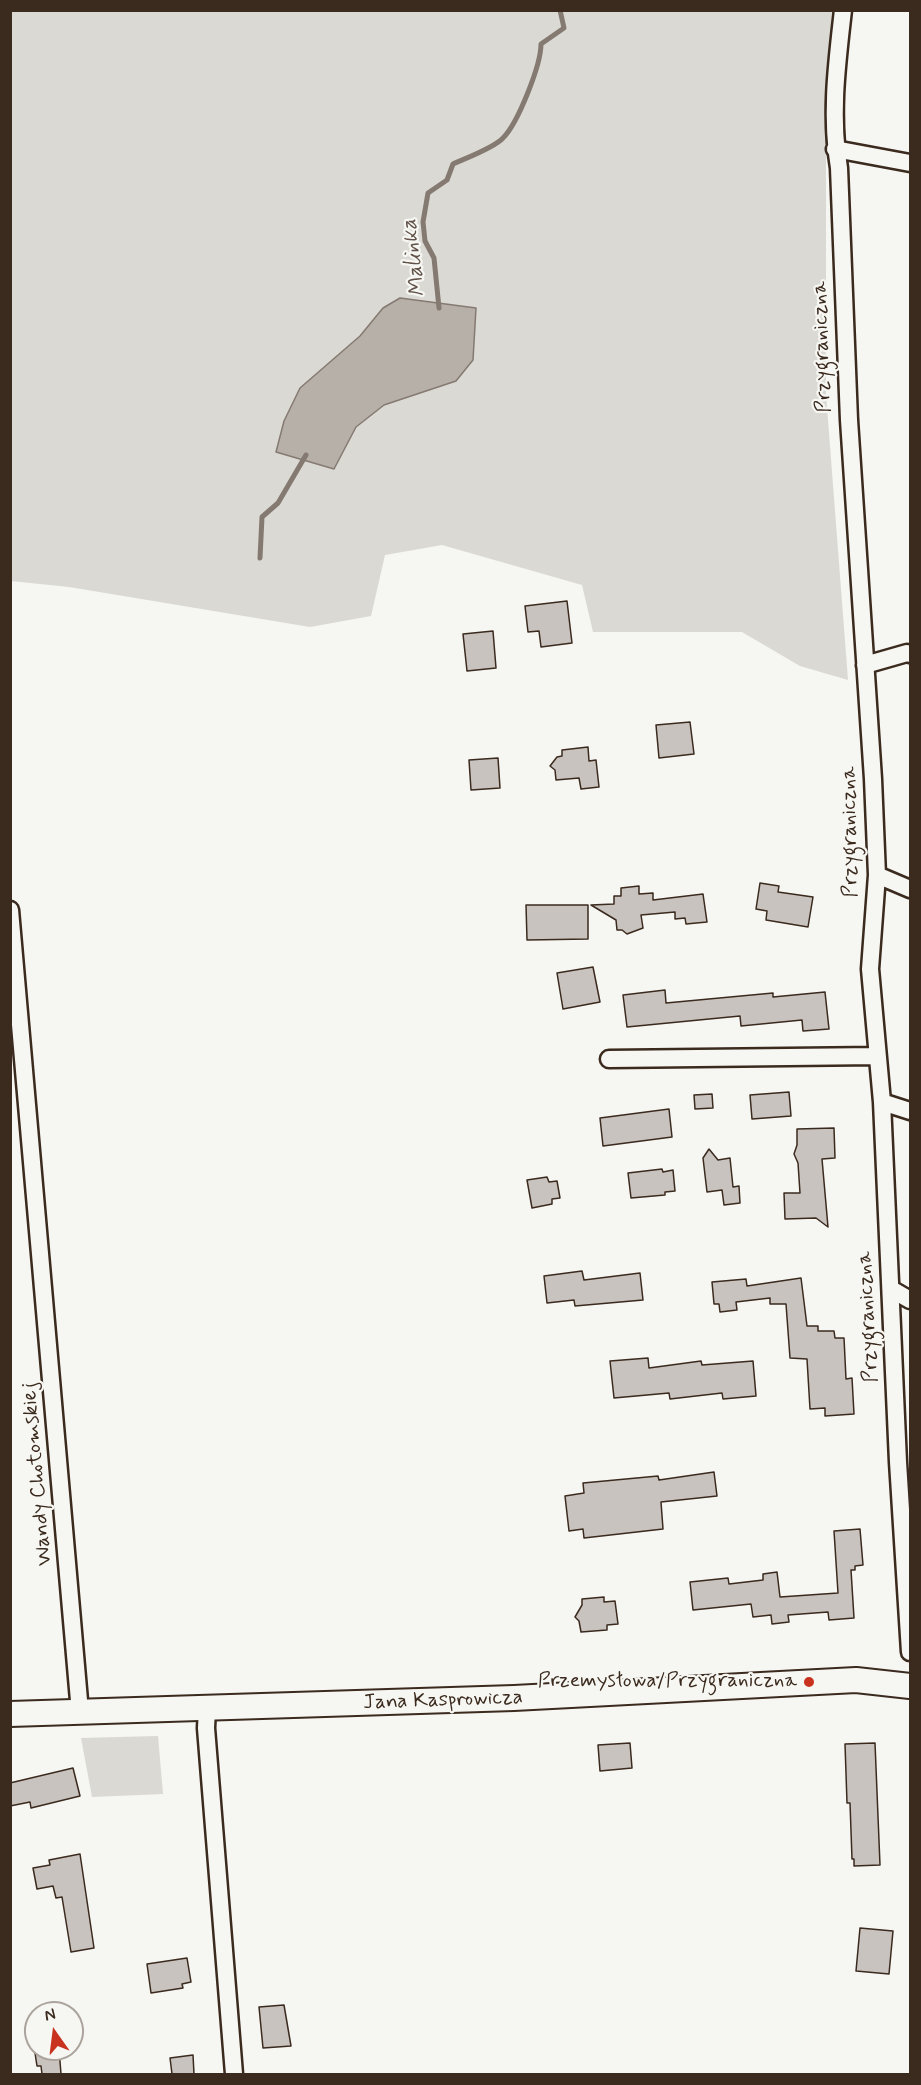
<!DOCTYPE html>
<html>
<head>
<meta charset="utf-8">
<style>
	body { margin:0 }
	#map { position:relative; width:921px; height:2085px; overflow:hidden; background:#f6f6f2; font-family:Mynerve,sans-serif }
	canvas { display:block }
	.frame { position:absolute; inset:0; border:12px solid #3b2a1e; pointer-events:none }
	.north { position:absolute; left:24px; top:2001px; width:60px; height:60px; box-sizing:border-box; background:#f6f6f2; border:2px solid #aba49d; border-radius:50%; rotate:346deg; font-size:16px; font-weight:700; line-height:24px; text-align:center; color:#3b2a1e }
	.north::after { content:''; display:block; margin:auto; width:21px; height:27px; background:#c8321e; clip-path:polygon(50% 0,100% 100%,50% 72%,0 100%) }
</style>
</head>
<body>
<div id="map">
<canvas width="921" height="2085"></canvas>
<div class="frame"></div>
<div class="north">N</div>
</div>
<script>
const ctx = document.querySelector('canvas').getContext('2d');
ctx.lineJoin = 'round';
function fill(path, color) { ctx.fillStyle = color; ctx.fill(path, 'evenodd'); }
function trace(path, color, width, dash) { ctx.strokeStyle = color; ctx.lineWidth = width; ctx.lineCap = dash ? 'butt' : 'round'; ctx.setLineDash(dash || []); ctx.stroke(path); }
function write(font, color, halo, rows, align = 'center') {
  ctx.font = font + ' Mynerve,sans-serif'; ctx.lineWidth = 4.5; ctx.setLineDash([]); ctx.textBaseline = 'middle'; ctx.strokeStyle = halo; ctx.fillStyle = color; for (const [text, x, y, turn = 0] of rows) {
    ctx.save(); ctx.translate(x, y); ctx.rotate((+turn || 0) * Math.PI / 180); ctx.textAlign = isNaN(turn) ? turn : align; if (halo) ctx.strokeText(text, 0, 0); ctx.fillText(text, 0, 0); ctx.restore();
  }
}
const green = new Path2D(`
	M11,11H832L826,106V394L848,680L800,666L742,632H593L582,585L442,545L385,555L371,616L310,627L69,587L11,581Z
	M158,1736L163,1794L92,1797L81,1738Z`);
const water = new Path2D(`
	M400,298L476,308L473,360L456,381L384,405L356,427L334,469L276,452L284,421L300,388L360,336L383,308Z`);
const stream = new Path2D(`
	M439,308L434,258L425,241L423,222L428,193L447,180L453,164C466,158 494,148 503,138C518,123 541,65 541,44L564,28L560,10
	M260,558L262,517L278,503L306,455`);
const building = new Path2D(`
	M567,601L572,643L541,647L539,631L528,632L525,606Z
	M493,631L496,668L467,671L463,634Z
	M690,722L694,754L659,758L656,725Z
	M588,747L589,761L596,760L599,787L581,789L579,778L556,780L555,770L550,766L557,757L562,756V750Z
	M498,758L500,788L471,790L469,760Z
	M760,883L779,886L778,892L813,897L808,927L766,920L767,911L756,909Z
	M639,886V894L653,893V900L703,894L707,922L686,924L685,918L675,919V912L641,915L643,928L627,934L622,930H617L616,920L591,905L614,904V896H621V888Z
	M526,905H588V939L527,940Z
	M593,967L600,1002L563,1009L557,973Z
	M665,990L666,1003L773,993V997L825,992L829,1029L803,1031L802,1020L741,1026L740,1016L627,1027L623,995Z
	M789,1092L791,1116L752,1119L750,1095Z
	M712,1094L713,1108L695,1109L694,1095Z
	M669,1109L672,1137L603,1146L600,1118Z
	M834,1128L835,1158L822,1159L828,1227L816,1218L785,1219L784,1193H800L798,1163L794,1154L797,1145V1129Z
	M709,1149L718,1160L730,1158L733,1187L739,1186L740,1203L724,1205L722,1190L707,1192L703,1158Z
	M662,1169L663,1172L673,1170L675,1191L665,1192V1195L631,1198L628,1173Z
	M547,1177L549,1182L557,1181L560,1198L552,1199V1204L532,1208L527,1180Z
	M582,1271L584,1280L640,1273L643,1300L575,1306L574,1300L547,1303L544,1276Z
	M801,1278L807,1326H818V1331H834L835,1338H844L846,1379L852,1378L854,1414L825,1416V1408L810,1409L807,1359L790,1358L786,1304H770V1298L736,1302L737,1310L720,1312L719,1304H714L712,1282L746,1279L747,1286Z
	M648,1358L649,1368L701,1361L702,1365L753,1361L756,1396L723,1399L722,1393L670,1399L669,1393L614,1398L610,1361Z
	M714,1472L717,1496L661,1502L663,1529L584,1538L583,1529L569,1531L565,1496L584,1493L583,1483L658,1476L659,1480Z
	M860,1529L863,1565L855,1566V1570H851L854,1618L829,1620L828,1612L788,1615L789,1622L772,1624L771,1615L753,1617L751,1604L693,1610L690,1582L728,1578L729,1584L763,1580V1574L777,1572L780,1597L838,1593L834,1531Z
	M604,1597V1602L615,1601L618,1624L607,1625V1630L581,1632L579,1621L575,1617L582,1605V1599Z
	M630,1743L632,1768L600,1771L598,1745Z
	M875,1743L880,1865L854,1866V1859H852L850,1803H847L845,1744Z
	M73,1768L80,1796L31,1808L30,1802L10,1806V1783Z
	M80,1854L94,1948L71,1952L62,1897L56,1898L53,1886L37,1889L33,1868L50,1865L49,1860Z
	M860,1928L893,1931L889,1974L856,1971Z
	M187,1958L191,1982L182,1984L183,1988L151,1993L147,1964Z
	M284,2005L291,2046L263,2048L259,2007Z
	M59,2049L61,2074H42L41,2066H37L35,2053Z
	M193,2055L194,2074H172L170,2058Z`);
const street = new Path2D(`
	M843,10C837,63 830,115 839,168L849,420L873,779L877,875L870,969L882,1102L898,1462L910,1652
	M835,149L910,163
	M865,665L907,653L910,654
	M877,875L910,889
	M10,910L80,1712
	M609,1059L877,1056
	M882,1102L910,1111
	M891,1289L910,1300
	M207,1708L206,1728L234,2074`);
const secondary = new Path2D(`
	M10,1714L514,1698L856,1680L910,1686`);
const markers = [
	[809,1682,6,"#c8321e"]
];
const streetNames = [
	["Przygraniczna",823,347,-92],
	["Przygraniczna",851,832,-91],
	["Przygraniczna",869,1317,-93],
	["Wandy Chotomskiej",38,1474,-95],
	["Jana Kasprowicza",443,1701,-2]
];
const poiNames = [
	["Przemysłowa/Przygraniczna",797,1682]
];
const waterNames = [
	["Malinka",415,258,-97]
];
fill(green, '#dad9d3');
fill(water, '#b6b0a9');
trace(water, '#857a71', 1.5);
trace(stream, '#857a71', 5);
fill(building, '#c8c3be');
trace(building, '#3b2a1e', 1.5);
trace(street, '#3b2a1e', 21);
trace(secondary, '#3b2a1e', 28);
trace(street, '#f6f6f2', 16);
trace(secondary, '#f6f6f2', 24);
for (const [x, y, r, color] of markers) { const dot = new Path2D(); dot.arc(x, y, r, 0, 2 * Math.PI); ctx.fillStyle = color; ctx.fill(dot); trace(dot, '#f6f6f2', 2); }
write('21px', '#3b2a1e', '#f6f6f2', streetNames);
write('21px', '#3b2a1e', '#f6f6f2', poiNames, 'right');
write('italic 22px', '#605248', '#f6f6f2', waterNames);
</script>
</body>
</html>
